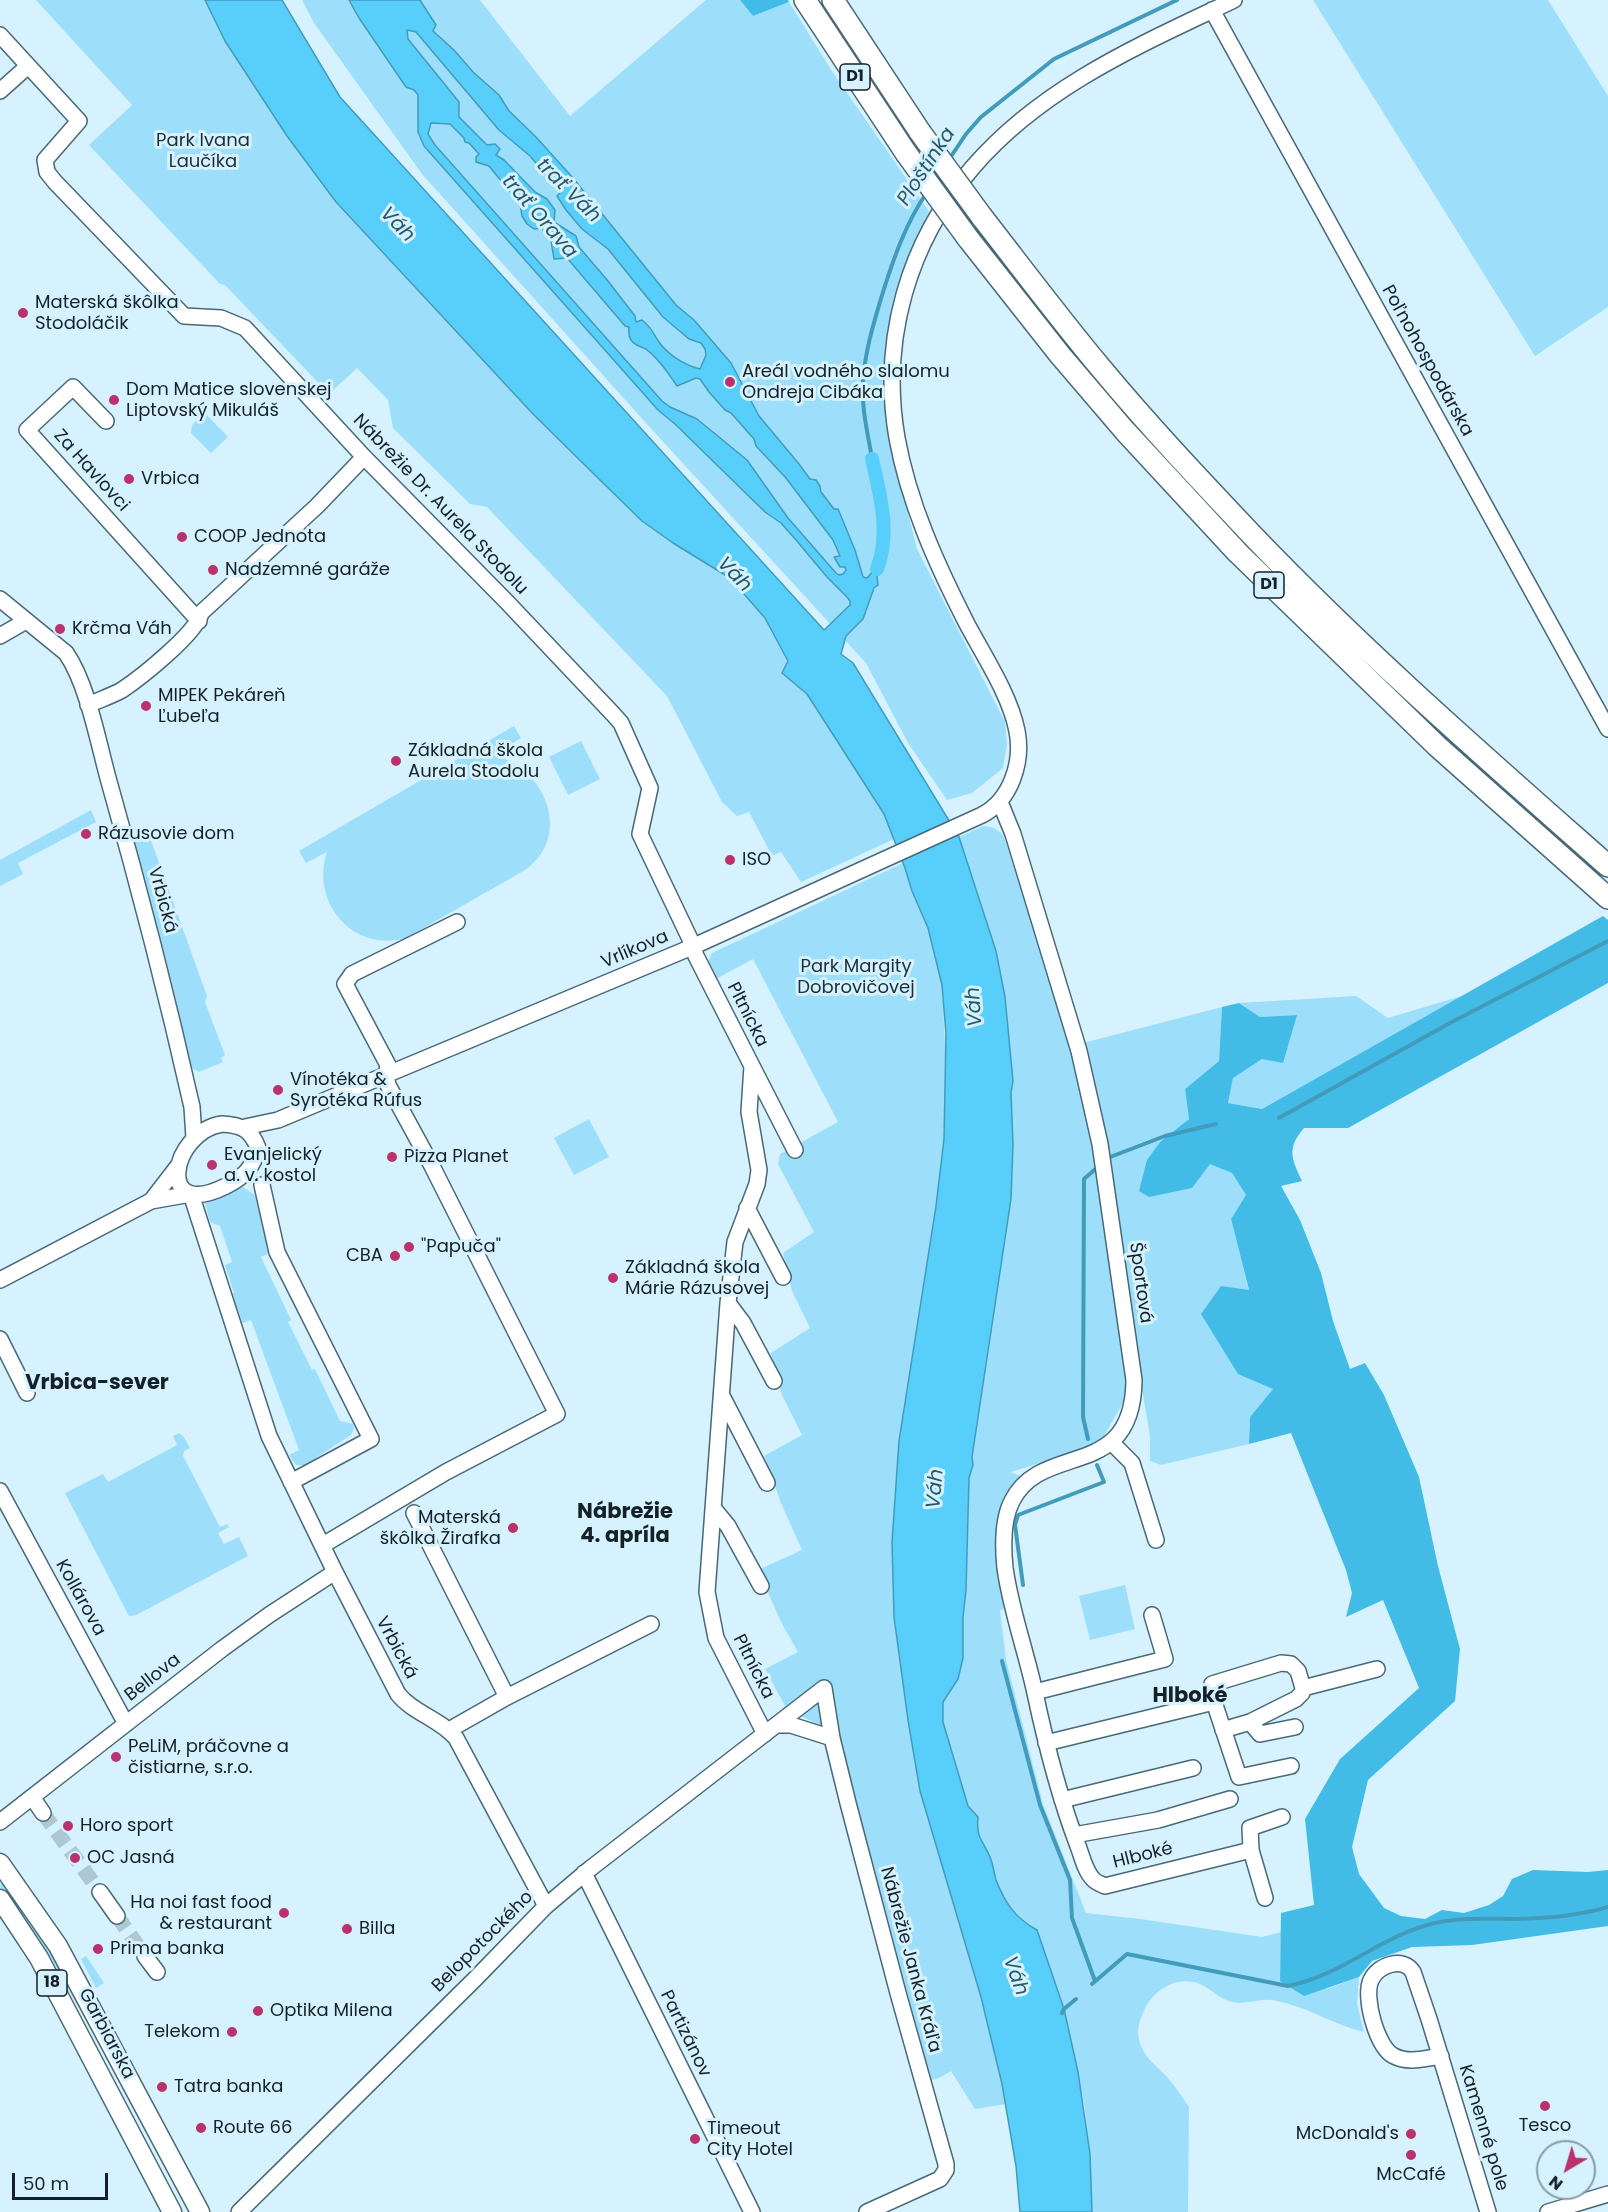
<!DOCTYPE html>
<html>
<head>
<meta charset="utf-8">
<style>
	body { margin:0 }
	#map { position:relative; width:1608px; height:2212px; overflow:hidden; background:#d5f2fe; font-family:Poppins,sans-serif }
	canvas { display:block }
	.north { position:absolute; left:1536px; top:2140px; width:60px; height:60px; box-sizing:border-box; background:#d5f2fe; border:2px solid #889ea8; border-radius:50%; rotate:218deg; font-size:16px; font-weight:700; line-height:24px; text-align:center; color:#142127 }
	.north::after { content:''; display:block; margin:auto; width:21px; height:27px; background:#ba316c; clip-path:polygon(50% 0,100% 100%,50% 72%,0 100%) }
	.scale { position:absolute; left:12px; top:2173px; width:96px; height:27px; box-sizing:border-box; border:3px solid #142127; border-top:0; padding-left:8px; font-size:18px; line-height:21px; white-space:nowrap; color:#142127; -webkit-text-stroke:4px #d5f2fe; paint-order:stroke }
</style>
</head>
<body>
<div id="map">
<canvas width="1608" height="2212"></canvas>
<div class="north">N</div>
<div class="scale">50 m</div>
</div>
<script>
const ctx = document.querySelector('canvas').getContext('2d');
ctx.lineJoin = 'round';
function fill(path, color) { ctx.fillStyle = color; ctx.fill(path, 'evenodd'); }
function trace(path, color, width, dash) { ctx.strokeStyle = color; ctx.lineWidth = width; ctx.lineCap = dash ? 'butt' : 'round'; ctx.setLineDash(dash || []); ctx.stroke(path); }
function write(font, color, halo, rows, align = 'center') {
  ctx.font = font + ' Poppins,sans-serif'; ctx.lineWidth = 6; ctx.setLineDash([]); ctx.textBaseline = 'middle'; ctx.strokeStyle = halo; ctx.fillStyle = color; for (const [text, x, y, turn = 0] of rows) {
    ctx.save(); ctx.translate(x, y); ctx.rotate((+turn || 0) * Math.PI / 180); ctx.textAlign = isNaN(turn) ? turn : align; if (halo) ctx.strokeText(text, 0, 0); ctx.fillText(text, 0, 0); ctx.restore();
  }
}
const green = new Path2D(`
	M36,0H205L225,41L336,203L533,414L600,480L642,521L673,543L730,578L765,618L788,661L782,673L807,694L884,814L894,839L801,882L781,852L772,856L749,812L737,816L722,802L667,696L487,507L470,504L393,428L388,400L357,368L329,394L225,285L220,284L89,145L132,105Z
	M302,0H480L570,116L706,0H740L753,16L789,2L832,71L930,213L906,262L887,335L884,382L888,435L917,549L1005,722L1007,745L1003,768L972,793L947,800L908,743L866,663L646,423L422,174L314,23Z
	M1313,0H1548L1608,96V307L1535,356Z
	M205,413L228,437L211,453L191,433L192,425Z
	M514,726L521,738L493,755C545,767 574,836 525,870L406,938C353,953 310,902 327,852L306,863L299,851Z
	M581,741L600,779L568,795L549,757Z
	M91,810L96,822L18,863L23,874L0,886V860Z
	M983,826C994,827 998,829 1004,837L1072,1048L1099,1181L1129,1375L1127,1396L1101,1441L1085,1449L1011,1472L1033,1482L1015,1507L1009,1530L1015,1606L1000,1610L1006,1660L1043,1804L1086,1913L1140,1919L1262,1937L1281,1932L1280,1981L1327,1989L1359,1977L1357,2004L1364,2032C1334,2025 1308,2007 1277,2001C1262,1997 1247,2005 1232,2002C1221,2000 1211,1989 1200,1984C1177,1975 1153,1990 1144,2011C1138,2023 1136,2034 1141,2046C1146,2059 1158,2067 1167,2077C1175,2086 1182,2097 1189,2107L1188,2212H1092L1085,2108L1064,2009L1037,1930C1015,1918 1005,1903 996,1880C994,1872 993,1864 990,1857C982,1839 976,1838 978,1817L968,1806L943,1722V1702L958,1679L966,1590L969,1478L973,1465L972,1457L1011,1199L1013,1145L1011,1093L1013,1081L1005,997L996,951L959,837Z
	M136,829H144L148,832L207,996L205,1002L225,1055L221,1058L223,1062L199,1072L189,1066L131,835Z
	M903,863L912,891L928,928L942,985L946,1065L944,1139L936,1206L899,1441L892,1542L894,1617L908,1720L920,1791L981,1997L1002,2084L1005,2104L975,2109L951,2071L939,2078L928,2081L838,1735L786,1708L765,1669L798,1652L781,1622L758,1570L802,1550L781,1503L764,1456L802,1435L782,1395L771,1353L810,1328L792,1291L783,1253L814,1232L778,1164L780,1154L838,1122L753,959L714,980C709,969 706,963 712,953Z
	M1465,995L1262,1109L1228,1103L1233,1077L1262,1059L1296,1015L1260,1017L1239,1003L1356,996L1388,1018Z
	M1222,1007L1219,1061L1185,1089L1189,1119L1161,1141L1232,1173L1246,1195L1231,1219L1273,1389L1250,1417L1249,1444L1161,1465L1150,1461V1436L1083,1043Z
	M589,1119L609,1157L574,1175L554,1138Z
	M241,1186L255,1195L262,1225L273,1251L261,1257L291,1320L288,1322L312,1370L315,1369L340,1421L353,1424L354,1428L351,1435L305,1465H296L289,1455L299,1450L251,1320L242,1323L239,1312L234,1310L229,1295L234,1293L225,1265L232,1262L220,1226L210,1222L205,1203Z
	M179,1433L183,1436L190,1448L184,1451L183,1456L220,1527L227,1524L229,1527L218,1533L224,1544L239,1537L248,1556L136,1615L129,1616L65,1493L103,1474L108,1482L177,1445L173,1436Z
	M1125,1585L1135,1629L1090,1640L1079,1596Z
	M2,1880L43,1934L114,2070L47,1951L0,1886Z
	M86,1956L104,1983L96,1988L81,1959Z`);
const forest = new Path2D(`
	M740,0H788L789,2L753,16Z
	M1603,916L1608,920V983L1348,1128H1304C1286,1149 1292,1159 1302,1181L1281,1186L1300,1220L1321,1273L1333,1321L1350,1369L1365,1363L1384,1395L1419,1477L1438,1566L1460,1649L1455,1701L1368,1780L1352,1847L1359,1874L1384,1908L1401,1916L1425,1919L1442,1910L1464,1913L1489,1905L1503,1896L1512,1879L1533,1870L1588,1872L1608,1870V1926L1472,1945L1412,1947L1372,1961L1359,1977L1304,1996L1280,1981L1281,1913L1314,1905L1305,1819L1340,1759L1419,1688L1383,1600L1346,1617L1352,1593L1346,1570L1291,1433L1249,1444L1250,1417L1273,1389L1238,1374L1201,1314L1221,1286L1249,1290L1231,1219L1246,1195L1232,1173L1210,1164L1192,1188L1149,1197L1139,1191L1147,1160L1161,1141L1189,1119L1185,1089L1219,1061L1222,1007L1239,1003L1260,1017L1297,1015L1283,1063L1262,1059L1233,1078L1228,1103L1262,1109Z`);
const water = new Path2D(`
	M205,0H282L340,97L824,630L850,605V601L847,597L827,577L796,540L781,523L765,512L675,424L658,410L424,146L418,132V95L414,90L406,87L359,18L349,0H420L436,25L433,31L454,50L473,72L499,95L509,111L536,137L573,178L676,305L694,320L731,363L759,416L799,464L810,479L816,480L820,486L821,492L834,509H838L855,550L863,577L867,578C875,571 877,557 877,547L885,556L883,567L877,576L878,585L874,588L863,619L846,636L841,654L853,663L959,837L996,951L1005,997L1013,1081L1011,1093L1013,1145L1011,1199L972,1457L973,1465L969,1478L966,1590L963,1617V1658L958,1679L943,1702V1722L968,1806L978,1817C976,1838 982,1839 990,1857C993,1864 994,1872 996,1880C1005,1903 1015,1918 1037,1930L1064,2009L1078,2072L1090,2154L1092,2212H1020L1016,2166L1002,2084L981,1997L920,1791L908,1720L894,1617L892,1542L899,1441L936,1206L944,1139L946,1034L942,985L928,928L912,891L905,868L884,814L807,694L782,673L788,661L765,618L730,578L673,543L642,521L600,480L533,414L336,202L287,136L225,41ZM407,30L416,32L499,130L530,156L561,192L557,196L566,210L582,229L608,249L663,317L689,339L701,343L705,349L706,355L700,369C684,365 666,354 657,339C652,331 650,326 642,320L636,322L635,316L608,281L579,247L576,236L554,222L555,210L547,199L535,192L504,160L496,155L500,149L495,144L487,145L459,117V102L408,39ZM431,123L450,124L464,138L465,142L469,143L479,154L476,157V162L489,166L520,204L522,216L527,224L534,229L542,228L551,241L554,259L567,258L625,326L629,327C629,332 628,336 631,340C636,347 642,346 647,350C659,359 669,374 677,386L696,378L700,379L709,392L725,410L731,413L754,439L756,446L786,478L833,540L840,556L834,557L840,567H845L846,570L843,574L839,575L836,573L788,518L747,460L697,419L670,407L662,401L435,145L428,134Z`);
const stream = new Path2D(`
	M948,161L966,134L981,117L1054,59L1177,0
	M872,459C868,434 861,407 863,382C865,350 874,322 883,292C894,257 906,223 927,192
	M1279,1118L1450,1023L1608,941
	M1105,1159L1165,1136L1216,1124
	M1088,1439L1083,1417L1084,1179L1100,1165
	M1023,1585L1015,1525L1018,1515L1104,1482L1097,1465
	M1002,1661L1040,1805L1070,1880L1072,1918L1095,1981
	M1092,1984L1127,1954L1288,1986C1341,1976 1382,1935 1435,1923C1462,1917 1490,1919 1517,1919C1548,1918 1578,1916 1608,1907
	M1062,2013L1064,2009L1076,1999`);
const canal = new Path2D(`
	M872,459C880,495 891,533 877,569`);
const minorTunnel = new Path2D(`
	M43,1813L100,1892
	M117,1916L145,1956`);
const minor = new Path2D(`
	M1212,10L1608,729
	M0,35L79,121L45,160L47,172L55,182L184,316L221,318L245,328L364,457L506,601L613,714L621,723L650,788L640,834L690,939L696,956L752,1066L749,1112L759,1170L757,1184L735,1242L728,1303L707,1592L716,1638L765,1734
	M0,91L28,66
	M106,421L73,387L27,430L199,621
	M0,599L66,653C87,683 98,741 108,778C139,887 167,996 192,1107L194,1138
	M0,636L26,621
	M88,705C99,700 111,696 122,690C140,678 197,633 201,613L317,506L364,457
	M1000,802L1013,834L1079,1051L1100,1144L1134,1380C1133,1483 1043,1440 1012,1501C1002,1520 1003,1548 1005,1568C1011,1611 1026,1651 1035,1693C1046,1745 1059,1796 1078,1846C1082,1856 1085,1871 1093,1879C1095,1882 1101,1884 1105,1886L1251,1850L1265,1898
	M752,1066L795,1150
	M222,1124C241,1125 251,1129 258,1148C253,1168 244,1177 226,1186C154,1222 171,1132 222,1124Z
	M245,1127L278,1120L692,947L982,815C1011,800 1023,762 1017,731C1010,695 984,656 967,624C937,565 909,504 897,438C880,340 908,242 973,167C1043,86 1140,45 1234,0
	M262,1185L277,1252L371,1439L291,1482
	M191,1194L269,1436L335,1572L398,1694C413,1713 440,1719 456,1738L546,1906
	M151,1201L178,1166
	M747,1208L783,1277
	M0,1280L151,1201L191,1194
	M728,1303L743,1323L774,1381
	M0,1339L27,1393
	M723,1398L767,1483
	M1111,1442L1132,1463L1156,1540
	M0,1491L126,1724
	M714,1509L728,1526L761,1586
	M414,1513L507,1697
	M323,1545L446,1472L557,1414L432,1166L388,1085L386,1076L388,1065L345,984L352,974L457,922
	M1035,1692L1165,1659L1152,1615
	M1214,1702L1239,1777L1291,1766
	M1250,1722L1260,1734L1295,1727
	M776,1725H791L832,1738
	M449,1730L507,1697L651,1624
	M1223,1730L1250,1722L1296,1699L1302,1693L1303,1688
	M1046,1743L1214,1702L1212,1684L1281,1663L1291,1664L1298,1671L1303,1688L1377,1669
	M32,1797L43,1813
	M1062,1800L1193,1768
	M0,1822L222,1649L269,1615L335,1572
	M1074,1835L1158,1820L1230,1799
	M1251,1850L1250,1828L1282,1817
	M584,1873L752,2212
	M100,1892L117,1916
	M145,1956L157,1972
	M1441,2056C1426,2058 1409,2064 1394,2056C1377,2048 1363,1997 1371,1980C1378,1965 1403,1956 1413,1972L1429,2019L1488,2212
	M239,2212L475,1979L546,1906L591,1868L824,1688L832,1738L848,1803L898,1993L946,2164V2170L940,2179L867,2212
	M1548,2212L1608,2194`);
const major = new Path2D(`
	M0,1863L58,1946L200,2212
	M0,1899L39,1958L172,2212`);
const highway = new Path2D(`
	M805,0L906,153
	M833,0L920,132
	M982,217C1021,267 1059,318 1100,367C1148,425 1200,480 1252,535C1364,652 1487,759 1608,866
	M967,237L1060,355L1125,431L1238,553L1437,746L1608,898`);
const highwayBridge = new Path2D(`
	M920,132L982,217
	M906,153L967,237`);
const markers = [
	[23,313,6,"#ba316c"],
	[730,382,6,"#ba316c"],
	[114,400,6,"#ba316c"],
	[129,479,6,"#ba316c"],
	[182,537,6,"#ba316c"],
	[213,570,6,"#ba316c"],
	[60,629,6,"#ba316c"],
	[146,706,6,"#ba316c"],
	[396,761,6,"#ba316c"],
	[86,834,6,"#ba316c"],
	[730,860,6,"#ba316c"],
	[278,1090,6,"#ba316c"],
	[392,1157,6,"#ba316c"],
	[212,1165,6,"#ba316c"],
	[409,1247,6,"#ba316c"],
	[395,1256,6,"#ba316c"],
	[613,1278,6,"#ba316c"],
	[513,1528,6,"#ba316c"],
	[116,1757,6,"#ba316c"],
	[68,1826,6,"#ba316c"],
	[75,1858,6,"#ba316c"],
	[284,1913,6,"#ba316c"],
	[347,1929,6,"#ba316c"],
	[98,1949,6,"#ba316c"],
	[258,2011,6,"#ba316c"],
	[232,2032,6,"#ba316c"],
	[162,2087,6,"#ba316c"],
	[1545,2106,6,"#ba316c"],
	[201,2128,6,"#ba316c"],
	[1411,2134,6,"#ba316c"],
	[695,2139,6,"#ba316c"],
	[1411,2155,6,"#ba316c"]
];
const shields = [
	[855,77,30],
	[1269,585,30],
	[52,1983,30]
];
const shieldNames = [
	["D1",855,77],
	["D1",1269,585],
	["18",52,1983]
];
const parkNames = [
	["Park Ivana",203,141],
	["Laučíka",203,162],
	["Park Margity",856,967],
	["Dobrovičovej",856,988]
];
const poiNames = [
	["Materská škôlka",35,303],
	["Stodoláčik",35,324],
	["Areál vodného slalomu",742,372],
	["Ondreja Cibáka",742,393],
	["Dom Matice slovenskej",126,390],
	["Liptovský Mikuláš",126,411],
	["Vrbica",141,479],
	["COOP Jednota",194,537],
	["Nadzemné garáže",225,570],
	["Krčma Váh",72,629],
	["MIPEK Pekáreň",158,696],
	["Ľubeľa",158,717],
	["Základná škola",408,751],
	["Aurela Stodolu",408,772],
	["Rázusovie dom",98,834],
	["ISO",742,860],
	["Vínotéka &",290,1080],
	["Syrotéka Rúfus",290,1101],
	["Evanjelický",224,1155],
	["a. v. kostol",224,1176],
	["Pizza Planet",404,1157],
	["\"Papuča\"",421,1247],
	["CBA",383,1256,"right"],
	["Základná škola",625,1268],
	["Márie Rázusovej",625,1289],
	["Materská",501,1518,"right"],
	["škôlka Žirafka",501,1539,"right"],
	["PeLiM, práčovne a",128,1747],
	["čistiarne, s.r.o.",128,1768],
	["Horo sport",80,1826],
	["OC Jasná",87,1858],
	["Ha noi fast food",272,1903,"right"],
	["& restaurant",272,1924,"right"],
	["Billa",359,1929],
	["Prima banka",110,1949],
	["Optika Milena",270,2011],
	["Telekom",220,2032,"right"],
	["Tatra banka",174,2087],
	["Tesco",1545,2126,"center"],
	["Route 66",213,2128],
	["Timeout",707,2129],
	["City Hotel",707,2150],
	["McDonald's",1399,2134,"right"],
	["McCafé",1411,2175,"center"]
];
const streetNames = [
	["Poľnohospodárska",1427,361,61],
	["Za Havlovci",91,471,48],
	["Nábrežie Dr. Aurela Stodolu",440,505,46],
	["Vrbická",162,900,75],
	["Vrlíkova",635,950,-23],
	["Pltnícka",747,1015,63],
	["Športová",1140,1283,82],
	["Kollárova",80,1598,61],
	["Vrbická",396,1648,62],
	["Pltnícka",753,1667,63],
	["Bellova",153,1678,-38],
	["Hlboké",1143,1856,-14],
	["Belopotockého",483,1942,-45],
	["Nábrežie Janka Kráľa",910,1960,75],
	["Garbiarska",106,2034,62],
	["Partizánov",685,2034,64],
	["Kamenné pole",1483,2128,73]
];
const waterNames = [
	["Ploštínka",927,167,-57],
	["trať Váh",568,191,45],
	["trať Orava",539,217,49],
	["Váh",397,225,46],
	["Váh",734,575,46],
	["Váh",975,1007,-94],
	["Váh",936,1489,-85],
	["Váh",1015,1976,70]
];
const quarterNames = [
	["Vrbica-sever",97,1384],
	["Nábrežie",625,1513],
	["4. apríla",625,1537],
	["Hlboké",1190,1697]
];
fill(green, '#9ddffa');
fill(forest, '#42bce7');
fill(water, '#57cffa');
trace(water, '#439bbb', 1.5);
trace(stream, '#439bbb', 4);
trace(canal, '#57cffa', 14);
trace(minorTunnel, '#aec8d3', 15, [15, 8]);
trace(minor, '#496976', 18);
trace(major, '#496976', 21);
trace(highway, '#496976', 24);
trace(minor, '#fff', 15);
trace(major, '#fff', 18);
trace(highway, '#fff', 21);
trace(highwayBridge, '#496976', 24, []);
trace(highwayBridge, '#fff', 21);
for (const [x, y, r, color] of markers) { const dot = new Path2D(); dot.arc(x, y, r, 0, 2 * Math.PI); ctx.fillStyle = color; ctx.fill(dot); trace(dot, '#d5f2fe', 2); }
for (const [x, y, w] of shields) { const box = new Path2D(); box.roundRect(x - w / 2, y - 13, w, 26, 4.5); ctx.fillStyle = '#d5f2fe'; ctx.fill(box); trace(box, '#142127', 1.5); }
write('bold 16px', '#142127', null, shieldNames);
write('18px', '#1a2f37', '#d5f2fe', parkNames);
write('18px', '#142127', '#d5f2fe', poiNames, 'left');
write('18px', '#142127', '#d5f2fe', streetNames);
write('italic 20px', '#28596b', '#d5f2fe', waterNames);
write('bold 21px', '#142127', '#d5f2fe', quarterNames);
</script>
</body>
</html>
